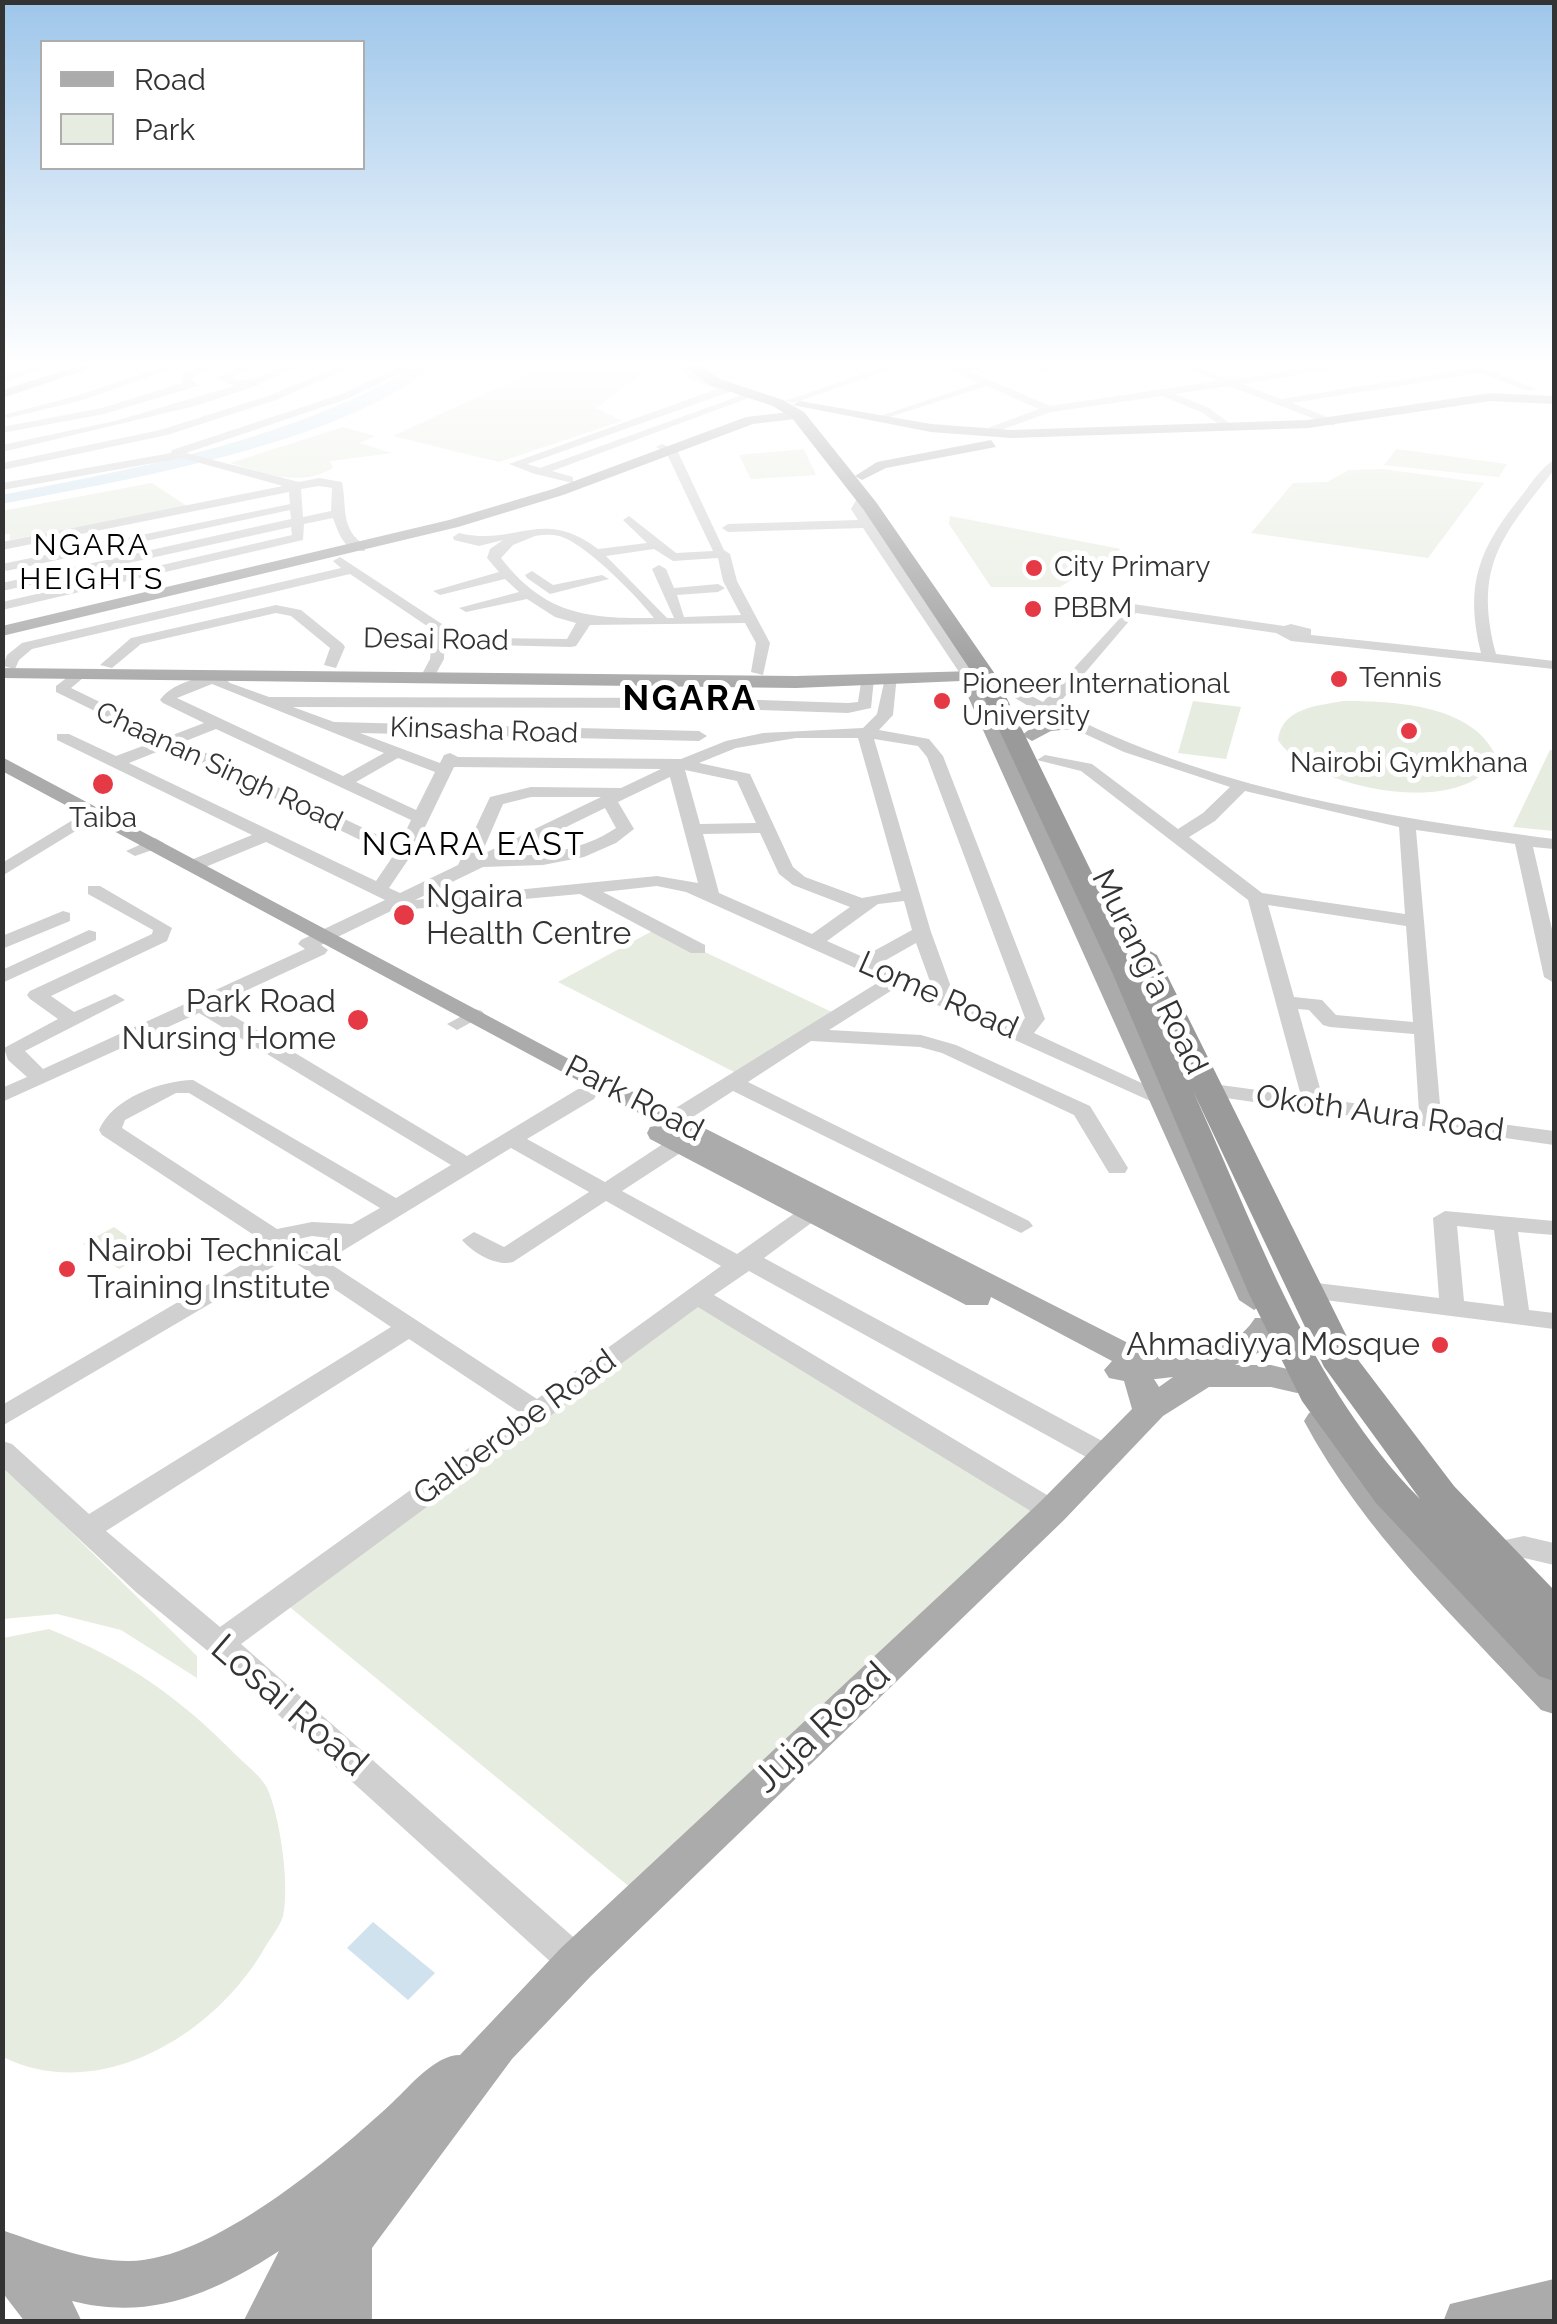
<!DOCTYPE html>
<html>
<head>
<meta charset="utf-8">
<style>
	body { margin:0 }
	#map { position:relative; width:1557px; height:2324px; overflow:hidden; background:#fff; font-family:Raleway,sans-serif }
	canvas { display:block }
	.frame { position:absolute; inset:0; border:5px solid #333; pointer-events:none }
	.legend { position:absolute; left:40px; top:40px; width:325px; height:130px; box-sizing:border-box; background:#fff; border:2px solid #adadad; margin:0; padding:12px 18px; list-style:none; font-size:30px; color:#333 }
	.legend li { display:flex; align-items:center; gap:20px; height:50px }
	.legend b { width:50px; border:2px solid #adadad }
</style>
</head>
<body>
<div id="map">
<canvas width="1557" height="2324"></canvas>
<div class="frame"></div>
<ul class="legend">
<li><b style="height:12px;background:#ababab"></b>Road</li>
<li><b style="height:28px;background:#e6ecdf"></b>Park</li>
</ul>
</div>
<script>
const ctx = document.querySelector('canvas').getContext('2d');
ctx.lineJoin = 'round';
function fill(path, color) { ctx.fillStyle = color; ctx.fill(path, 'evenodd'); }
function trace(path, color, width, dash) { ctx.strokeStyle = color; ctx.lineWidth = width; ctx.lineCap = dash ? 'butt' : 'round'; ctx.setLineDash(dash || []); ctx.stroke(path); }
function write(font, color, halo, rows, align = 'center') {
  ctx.font = font + ' Raleway,sans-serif'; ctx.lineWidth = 10; ctx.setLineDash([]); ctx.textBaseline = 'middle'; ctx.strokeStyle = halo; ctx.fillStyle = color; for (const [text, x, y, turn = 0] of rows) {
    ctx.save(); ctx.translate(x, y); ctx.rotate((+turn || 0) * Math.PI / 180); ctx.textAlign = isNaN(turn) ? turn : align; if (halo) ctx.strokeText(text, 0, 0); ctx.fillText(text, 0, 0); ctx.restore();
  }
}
const green = new Path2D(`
	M550,363L644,372L596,408L622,421L499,462L393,436Z
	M343,427L375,436L359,443L392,453L330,461L333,468C299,488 265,473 230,463Z
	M804,449L816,475L751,479L739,455Z
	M1396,449L1507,464L1499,477L1384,465Z
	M1383,469L1484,483L1428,558L1251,533L1293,483L1327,482L1349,470Z
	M152,483L187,506L10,540V534H3L2,511Z
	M950,516L1121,549L1060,587H991L949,524Z
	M1193,701L1241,707L1226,759L1178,753Z
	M1343,701C1393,701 1472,704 1496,756C1470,821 1309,789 1278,740C1282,708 1316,706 1343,701Z
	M1550,750H1554V831L1513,827Z
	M656,929L834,1013L738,1074L558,982Z
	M114,1227L149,1252L119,1269L83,1244Z
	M698,1296L1052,1511L643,1898L280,1599Z
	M2,1464L197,1656V1678L121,1630L57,1614L3,1619Z
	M49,1629C126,1660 178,1696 236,1755C246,1765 261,1776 267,1788C280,1816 290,1885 283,1916C280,1926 270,1939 264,1949C215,2034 100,2105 3,2057V1638Z`);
const water = new Path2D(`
	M373,1922L435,1973L408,2000L347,1948Z`);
const river = new Path2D(`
	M423,363H437C344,444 124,480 2,504V495C149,466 293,439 423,363Z`);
const minor = new Path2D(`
	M45,363H59L2,383V376Z
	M173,363H187L83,400L8,418L3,415L76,396Z
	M209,363H221L191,378L198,386L104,414L2,433V427L102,408L182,383V374Z
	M246,363H258L231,378C257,386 279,362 306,363L250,388L195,406L2,452V445L115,421L234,386L217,378Z
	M347,363H360L276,400L167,435L2,470V463L160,430L268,396Z
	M409,363H421L347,399L186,453L299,482L319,478L342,482C347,506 340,530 365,545V551C344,552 339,534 333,518L304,524L303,540L2,610V602L292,535L291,527L2,591V583L291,519L290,510L6,571L2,564L290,504L289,492L2,550V542L283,486L182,458L2,490V483L171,453L172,450L339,395ZM319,486L332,488L331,511L303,517L301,489Z
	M675,363H685L697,374L735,390L527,464L540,468L745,394L754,396L552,471L573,477V483L535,474L509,464L717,389L689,378Z
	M702,363H731L706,367Z
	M894,363H908L794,403L785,401Z
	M936,363L958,367L1012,363L969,371L1050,406L1218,381L1176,363C1197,363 1216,379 1236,378C1280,377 1323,360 1367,363L1243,384L1281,399L1468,369L1464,366L1469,363L1537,389L1528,391L1479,373L1292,403L1337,421L1333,426L1229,386L1175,394L1209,408L1232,425L1228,430L1201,412L1162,396L1051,412L984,436L980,431L1039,409L987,386L877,421V417L978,383Z
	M1026,363H1038L1054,371L1045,373Z
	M662,444L677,450L724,550L730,554L737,581L770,643L763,675L751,672L756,643L745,623L590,625L576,646L571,647L493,645L488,644V638L567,639L576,623L555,617L527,599L466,612L459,608L519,592L505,579L440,595L433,591L499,572L487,558L490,549L503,540L479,546L454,540L453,537L459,533C515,547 542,506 598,549L647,543L623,520L629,516L676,553L713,551L666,452L656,447ZM535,536C543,535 551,534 559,536C584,542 637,596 654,618C584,619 544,613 501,558L513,545ZM654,549L673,561L718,558L723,581L741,615L684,617L677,595L718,592L725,588L718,584L674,588L666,569L659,565L652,569L674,618H667L606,556Z
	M1554,460V470C1502,536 1473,566 1496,654L1554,661V669L1291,641L1276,633L1136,613L1055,708C1208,789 1384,817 1554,839V849L1533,847L1554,938V983L1544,977L1515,844L1416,830L1441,1116L1554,1131V1145L1198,1094L1195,1089L1206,1083L1301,1096L1248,900L1081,771L1037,760L1045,755L1092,764L1178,829L1203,813L1230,787L1124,752L1046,716L1033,728H1021V722L1035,710L1005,692L1018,689L1043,702L1133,604L1284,626L1291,624L1311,629V635L1481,653C1464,584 1479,548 1523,494C1532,482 1542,467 1554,460ZM1245,791L1399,827L1405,914L1262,893L1189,837L1215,821ZM1268,905L1406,926L1413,1022L1336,1015L1322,1000L1294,997ZM1298,1009L1309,1010L1323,1025L1330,1027L1414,1034L1419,1112L1323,1099Z
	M859,495L869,498L863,509L975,675L973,678H963L863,528L728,532L722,528L728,524L858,520L851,509Z
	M340,557L445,626L444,659L433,679L421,676L430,659L433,630L350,574L32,649L19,660L15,669L3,666L7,655L22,643L341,568L333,561Z
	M532,571L553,585L602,575L609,579L550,594L527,578L525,575Z
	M276,605L301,610L343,644L345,647L336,668L324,665L330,648L291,616L276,613L141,644L112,668L100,665L131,638Z
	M77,670L89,673L71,688L170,736L204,723L163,703L160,700C172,682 199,680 215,670L230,683L269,697L702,698L848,703L858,702L862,676L874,679L871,708L848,713L702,708L293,707L334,722L699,731L707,736L699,741L360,733L440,763L444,755L450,753L458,757L681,759L726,741L763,733L863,728L877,714L885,678L897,675L893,715L879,730L929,739L943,756L1045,1019L1034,1033L1176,1099L1165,1105L1157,1104L897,987L829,1030L921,1035L956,1045L1090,1106L1128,1168L1125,1173H1109L1074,1115L942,1053L920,1047L811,1041L748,1082L1029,1221L1033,1226L1021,1233L733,1091L682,1124H666L663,1119L666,1114L882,980L686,892L657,886L603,892L705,945V953H691L580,894L391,911L321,945L328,950L325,954L215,1005L467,1156L578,1089H594L597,1094L594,1099L527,1139L605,1182L672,1138H688L691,1143L688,1148L622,1191L737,1254L802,1208H818L822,1213L818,1218L764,1258L1117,1449L1121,1456L1117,1463L1107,1466L1097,1463L749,1271L714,1295L1062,1504L1066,1511L1062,1518L1052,1521L1042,1518L698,1307L241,1644L588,1950L593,1962L588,1974L576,1978L564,1974L209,1652L137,1593L2,1467V1441L12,1444L89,1514L391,1327L288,1258L2,1426V1405L272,1247L102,1135L99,1130C113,1098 160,1081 193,1080L396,1198L451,1165L199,1013L2,1102V1088L27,1077L8,1060L4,1048L58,1019L30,999L27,995L30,991L152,934L153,930L88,894V886H100L172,928L167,941L51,996L74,1012L115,994L125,1000L25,1051L43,1069L305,949L298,944L301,940L385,900L266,842L203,868H191V860L252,835L57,740V734H69L116,756L156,741L56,692V686ZM212,684L384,753L343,776L177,698ZM216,729L411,820L399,845L183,742ZM796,738H858L901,891L862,898L805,877L793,867L750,774L699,763L736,748ZM874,739L918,746L927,757L1025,1018L1018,1026L955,998L931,932ZM169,747L393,856L376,881L129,763ZM398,758L435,772L416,810L356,782ZM454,767L661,769L621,788L531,787L490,797L458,865L400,893L389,888L412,854ZM685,770L737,781L756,823L700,824ZM670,777L698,883L657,876L415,900L483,867L543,865L584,857L616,843L634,829L618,802ZM531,797H601L481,855L503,804ZM605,808L616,828C582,851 545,854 505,857ZM760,833L779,874L793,885L850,907L812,934L719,893L703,834ZM904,901L912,930L863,957L827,941L878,904ZM916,943L932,987L879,964ZM176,1093H189L380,1208L352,1224L312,1222L277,1229L122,1128L125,1120ZM511,1148L589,1192L504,1247L474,1232L462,1240C473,1253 497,1267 513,1262L606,1201L721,1266L537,1399L326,1261ZM312,1236L329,1238L309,1250L294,1240ZM409,1339L519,1412L220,1627L106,1531Z
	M81,815L87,816V824L2,876V863Z
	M155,838L164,843L161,847L135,856L126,851Z
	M63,911L70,913V921L2,949V936Z
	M89,930L96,932V940L2,983V970Z
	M475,1009L482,1011L485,1015L457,1030L447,1024Z
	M1445,1211L1554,1221V1235L1518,1232L1529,1310L1554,1313V1329L1301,1297L1289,1289L1301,1281L1439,1298L1433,1218ZM1457,1226L1494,1230L1504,1306L1464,1301Z
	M1524,1536L1554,1543V1565L1524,1558L1492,1564L1482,1561L1478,1553L1482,1545Z`);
const major = new Path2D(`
	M89,363H106L2,398V390Z
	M1490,393L1554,396V404L1490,401L1308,428L1011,438L931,432L793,405L800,401L931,424L1011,430L1308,420Z
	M798,411L803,418L753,424L563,495L458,527L2,636V626L449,520L553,489L746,417Z
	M991,440L996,447L886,468L862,480L855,476L877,462Z
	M2,668L796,676L974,671L1269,1300L1254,1310L1239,1300L961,681L796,688L2,678Z
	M1075,718L1082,720V728L1051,731L1032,741L1022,735L1039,722Z
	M2,757L584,1067L1134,1346L1141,1358C1183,1355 1231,1356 1255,1318H1277L1281,1325L1269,1347L1235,1365H1271L1308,1374L1313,1382L1308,1390L1297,1393L1271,1387H1209L1163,1416L1064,1520L591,1976L512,2059L372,2248V2322H243L279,2251C213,2294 150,2321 72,2301L82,2322H25L2,2292V2230C42,2244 86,2261 128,2261C210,2262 335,2156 393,2102C410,2086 435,2055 460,2055L561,1948L1040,1502L1132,1409L1124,1381L1109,1378L1104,1370L1112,1361L991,1297L988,1305H966L650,1139L647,1133L650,1127L661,1125L2,771ZM1173,1377L1159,1387L1154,1379H1156Z
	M1320,1409L1331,1413L1388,1501L1554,1675V1714L1541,1710C1455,1617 1364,1533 1304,1421L1309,1413Z
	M1554,2279V2322H1443L1450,2304Z`);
const highway = new Path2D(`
	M681,363H697L720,379L783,400L804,412L876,502L995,674L1131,953L1143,947L1157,955L1359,1361L1454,1486L1554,1590V1681L1539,1676L1376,1503L1302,1401L1249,1294L1112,972L973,674L863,509L792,418L773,406L710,385ZM1193,1091L1324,1367L1420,1499C1310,1387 1257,1231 1193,1091Z`);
const markers = [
	[1034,568,10,"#e63946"],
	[1033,609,10,"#e63946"],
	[1339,679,10,"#e63946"],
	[942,701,10,"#e63946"],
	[1409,731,10,"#e63946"],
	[103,784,12,"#e63946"],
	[404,915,12,"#e63946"],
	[358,1020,12,"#e63946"],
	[67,1269,10,"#e63946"],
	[1440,1345,10,"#e63946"]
];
const farPoinames = [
	["City Primary",1054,568],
	["PBBM",1053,609],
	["Tennis",1359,679],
	["Pioneer International",962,685],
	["University",962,717],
	["Nairobi Gymkhana",1409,764,"center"],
	["Taiba",103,819,"center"]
];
const farStreetnames = [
	["Desai Road",436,640,1],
	["Kinsasha Road",484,731,2],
	["Chaanan Singh Road",219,767,25]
];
const farNeighbourhoodnames = [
	["NGARA",92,546],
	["HEIGHTS",92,580]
];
const farQuarternames = [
	["NGARA EAST",474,845]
];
const poiNames = [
	["Ngaira",426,897],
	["Health Centre",426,934],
	["Park Road",336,1002,"right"],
	["Nursing Home",336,1039,"right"],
	["Nairobi Technical",87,1251],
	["Training Institute",87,1288],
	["Ahmadiyya Mosque",1420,1345,"right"]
];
const streetNames = [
	["Murang'a Road",1149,972,64],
	["Lome Road",938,996,24],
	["Park Road",634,1099,27],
	["Okoth Aura Road",1380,1114,8],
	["Galberobe Road",515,1428,-36]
];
const farDistrictnames = [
	["NGARA",690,699]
];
const nearStreetnames = [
	["Losai Road",289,1706,41],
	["Juja Road",822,1728,-43]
];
fill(green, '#e6ecdf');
fill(water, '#cfe2ee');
fill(river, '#cfe2ee');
fill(minor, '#d0d0d0');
fill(major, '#ababab');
fill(highway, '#9a9a9a');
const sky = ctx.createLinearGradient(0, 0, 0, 688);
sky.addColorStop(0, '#9ec6ea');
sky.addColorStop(0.53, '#fff');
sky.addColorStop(1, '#ffffff00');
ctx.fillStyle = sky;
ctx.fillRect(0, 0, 1557, 688);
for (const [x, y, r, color] of markers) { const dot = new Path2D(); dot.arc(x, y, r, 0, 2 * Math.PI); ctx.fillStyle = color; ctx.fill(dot); trace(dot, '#fff', 4); }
write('28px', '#333', '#fff', farPoinames, 'left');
write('28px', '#333', '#fff', farStreetnames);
ctx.letterSpacing = '2.5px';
write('30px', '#000', '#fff', farNeighbourhoodnames);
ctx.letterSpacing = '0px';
ctx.letterSpacing = '2.5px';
write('32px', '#000', '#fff', farQuarternames);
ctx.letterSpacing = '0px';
write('32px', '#333', '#fff', poiNames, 'left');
write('32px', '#333', '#fff', streetNames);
ctx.letterSpacing = '2.5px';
write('bold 35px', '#000', '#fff', farDistrictnames);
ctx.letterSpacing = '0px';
write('38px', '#333', '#fff', nearStreetnames);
</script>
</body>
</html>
